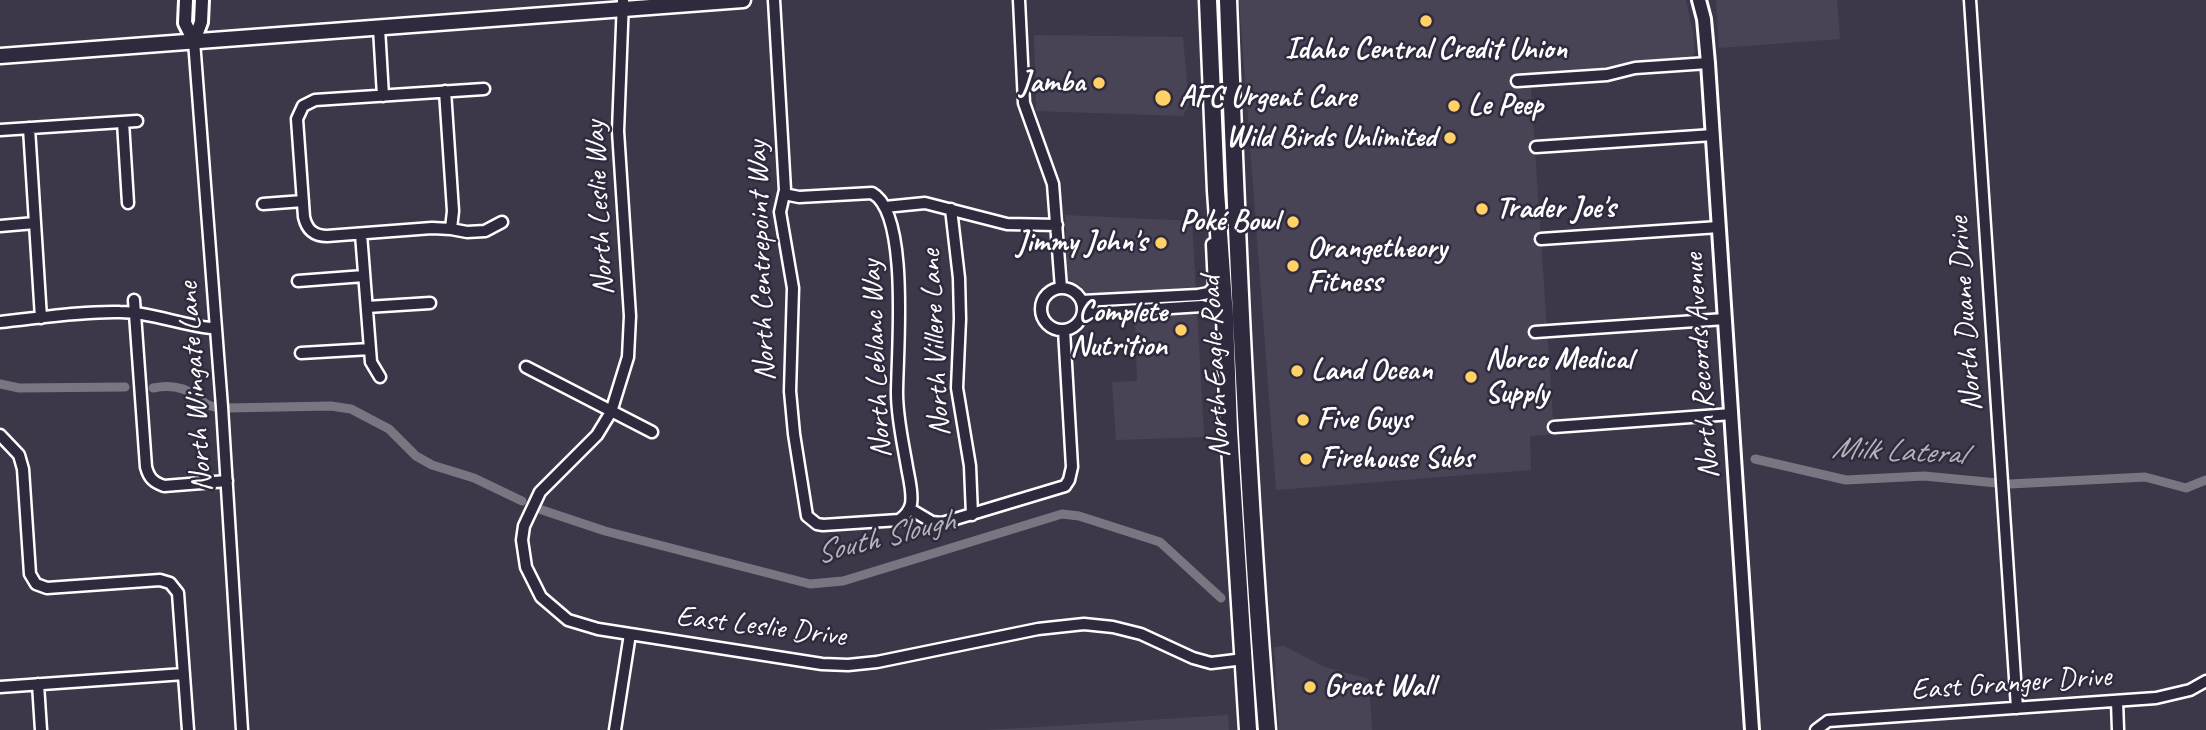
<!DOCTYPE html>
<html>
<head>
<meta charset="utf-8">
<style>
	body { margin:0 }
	canvas { display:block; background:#3c3749 }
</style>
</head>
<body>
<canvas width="2206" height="730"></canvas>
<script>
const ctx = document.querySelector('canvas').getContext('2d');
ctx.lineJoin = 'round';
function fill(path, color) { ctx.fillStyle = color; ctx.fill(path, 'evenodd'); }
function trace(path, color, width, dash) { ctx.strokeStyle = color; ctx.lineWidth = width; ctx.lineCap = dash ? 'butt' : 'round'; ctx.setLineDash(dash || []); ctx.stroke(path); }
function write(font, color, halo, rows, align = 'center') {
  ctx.font = font + ' Caveat,sans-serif'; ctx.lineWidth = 5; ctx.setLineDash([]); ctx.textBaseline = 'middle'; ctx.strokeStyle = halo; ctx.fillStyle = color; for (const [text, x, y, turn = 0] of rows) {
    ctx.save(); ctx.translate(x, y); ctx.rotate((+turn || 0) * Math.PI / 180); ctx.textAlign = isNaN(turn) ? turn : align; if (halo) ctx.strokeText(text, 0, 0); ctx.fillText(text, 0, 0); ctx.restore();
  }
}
const built = new Path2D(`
	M1239,0H1686L1693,32L1695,53L1692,57L1634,61L1609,69L1530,76L1554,434L1530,436L1531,470L1276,490Z
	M1716,0H1837L1840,39L1719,48Z
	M1034,35L1183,37L1189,103L1183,116L1036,111Z
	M1065,215L1192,221L1204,437L1116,440L1112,382L1137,381L1135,320L1095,321L1094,296L1088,295L1081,286L1068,279Z
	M1284,646L1325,667L1369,679L1372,730H1279L1274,647Z
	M1228,715L1229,730H984L1023,728Z`);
const canal = new Path2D(`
	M0,384L19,388L125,387
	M153,388C168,385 183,386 196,396C204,402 205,405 215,407
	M228,408L331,406L351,409L389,429L416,456L432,465L474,478L522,501
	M1755,459L1846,480L1924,476L1997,483
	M2010,484L2145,477L2186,488L2206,480
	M542,510L605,531L810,584L843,581L1062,514L1079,516L1160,542L1221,598`);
const minor = new Path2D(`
	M623,0L618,131L630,316L628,357L611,412L597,435L540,492L524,526L522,540L526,567L541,597L568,620L598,629L822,664L848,665L877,662L1038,629L1084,624L1113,627L1141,634L1193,658L1211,663L1244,659
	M774,0L785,190L780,212L793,288L790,391L794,434L807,516L817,524L823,525L899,520C905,516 909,512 911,504C913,492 909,479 907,467C903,443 897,418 897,393C897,353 910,213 872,193L799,197L784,194
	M1019,0L1024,103L1053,184L1061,288
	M1970,0L2017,708
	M379,28L383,96
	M194,41L222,407L242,730
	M1517,81L1607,75L1635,68L1708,63
	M484,89L315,100L303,106L297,119L304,217C307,230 314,236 327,236L432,228L451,229L467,232L485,231L502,222
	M445,91L453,211L451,229
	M123,122L128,203
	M29,128L41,318
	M0,130L137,121
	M1536,147L1713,135
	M263,204L303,201
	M885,207L925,203L1007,224L1057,225
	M951,209L959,278L960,319L957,388L970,466L972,515
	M0,226L35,223
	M361,234L371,362L380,377
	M1541,239L1719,227
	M298,281L364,276
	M1041 309a21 21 0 1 1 42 0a21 21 0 1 1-42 0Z
	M134,300L146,467C149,478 153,482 164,486L227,481
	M1082,301L1198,295L1208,293L1214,287L1212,244
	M367,307L430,303
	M1083,315L1093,313L1202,306L1217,310L1225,317
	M0,322C39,318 81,311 120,312C151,312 180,325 211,328
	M1535,332L1725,319
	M301,353L370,349
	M526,367L652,432
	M1554,427L1732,414
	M0,435L19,455L23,469L30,574L36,584L47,588L160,580L170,583L178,593L188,730
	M910,509L932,522L942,523L1065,486L1069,480L1072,467L1064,330
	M38,684L41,730
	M0,687L184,674
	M2117,701L2118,730
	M615,730L630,634
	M1816,730L1828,721L2156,698L2190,690L2206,681`);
const tertiary = new Path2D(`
	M186,0L185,23L194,41
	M1699,0L1704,19L1708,63L1752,730
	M194,41L201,22L202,0`);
const secondary = new Path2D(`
	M0,56L743,0`);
const trunk = new Path2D(`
	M1208,0L1216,191L1225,317L1229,430L1248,730
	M1228,0C1237,244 1247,487 1267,730`);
const markers = [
	[1426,21,7,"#ffd166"],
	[1099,83,7,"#ffd166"],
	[1163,98,9,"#ffd166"],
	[1454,106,7,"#ffd166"],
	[1450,138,7,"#ffd166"],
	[1482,209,7,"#ffd166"],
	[1293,222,7,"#ffd166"],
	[1161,243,7,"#ffd166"],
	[1293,266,7,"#ffd166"],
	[1181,330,7,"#ffd166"],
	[1297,371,7,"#ffd166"],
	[1471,377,7,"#ffd166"],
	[1303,420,7,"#ffd166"],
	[1306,459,7,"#ffd166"],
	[1310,687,7,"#ffd166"]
];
const poiNames = [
	["Idaho Central Credit Union",1426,50,"center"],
	["Jamba",1085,83,"right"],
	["AFC Urgent Care",1179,98],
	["Le Peep",1468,106],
	["Wild Birds Unlimited",1436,138,"right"],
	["Trader Joe's",1496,209],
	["Poké Bowl",1279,222,"right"],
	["Jimmy John's",1147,243,"right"],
	["Orangetheory",1307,249],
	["Fitness",1307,283],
	["Complete",1167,313,"right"],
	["Nutrition",1167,347,"right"],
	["Norco Medical",1485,360],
	["Supply",1485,394],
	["Land Ocean",1311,371],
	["Five Guys",1317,420],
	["Firehouse Subs",1320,459],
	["Great Wall",1324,687]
];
const streetNames = [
	["North Leslie Way",600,208,-93],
	["North Centrepoint Way",762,261,-92],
	["North Duane Drive",1966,314,-94],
	["North Villere Lane",936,343,-93],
	["North Leblanc Way",877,359,-93],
	["North Records Avenue",1702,366,-94],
	["North Eagle Road",1216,367,-93],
	["North Wingate Lane",196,387,-94],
	["East Leslie Drive",761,627,7],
	["East Granger Drive",2011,684,-4]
];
const waterNames = [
	["Milk Lateral",1898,452,3],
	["South Slough",885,538,-14]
];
fill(built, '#494455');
trace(canal, '#797682', 9);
trace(minor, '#fff', 15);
trace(tertiary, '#fff', 18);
trace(secondary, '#fff', 19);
trace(trunk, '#fff', 21);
trace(minor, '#2f2a3d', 10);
trace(tertiary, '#2f2a3d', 12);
trace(secondary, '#2f2a3d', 14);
trace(trunk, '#2f2a3d', 16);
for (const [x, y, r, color] of markers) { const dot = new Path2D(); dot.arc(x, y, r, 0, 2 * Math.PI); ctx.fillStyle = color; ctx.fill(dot); trace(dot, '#2f2a3d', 2.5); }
write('bold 30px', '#fff', '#2f2a3d', poiNames, 'left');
write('30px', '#fff', '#2f2a3d', streetNames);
write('italic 32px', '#b5b4ba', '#2f2a3d', waterNames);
</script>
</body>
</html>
